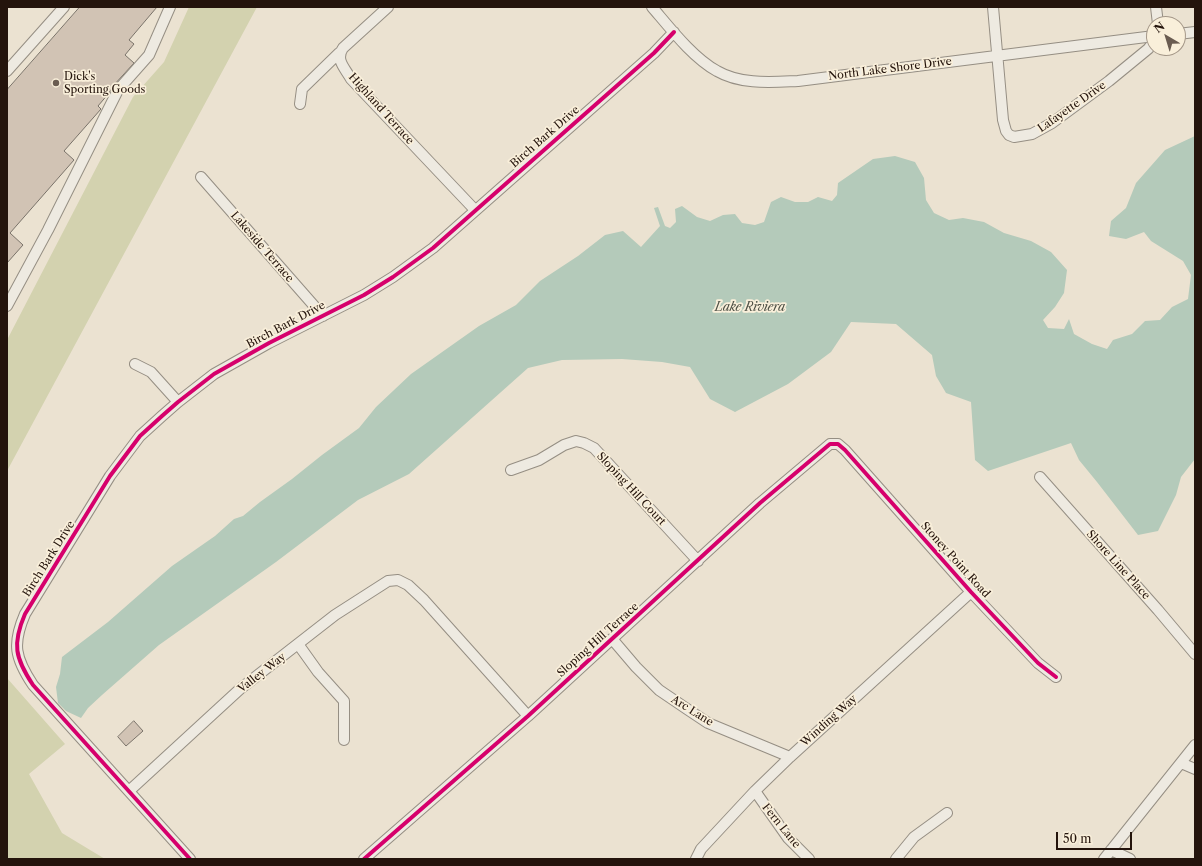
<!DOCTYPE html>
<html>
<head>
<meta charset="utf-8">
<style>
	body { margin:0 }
	#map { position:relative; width:1202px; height:866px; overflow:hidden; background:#ebe2d1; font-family:"Libre Caslon Text",serif }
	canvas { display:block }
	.frame { position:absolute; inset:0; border:8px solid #24140c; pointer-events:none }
	.north { position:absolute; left:1146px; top:16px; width:40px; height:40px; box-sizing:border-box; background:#f9efda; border:1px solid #a49788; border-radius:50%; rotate:322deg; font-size:11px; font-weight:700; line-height:16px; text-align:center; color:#24140c }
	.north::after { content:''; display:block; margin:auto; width:14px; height:18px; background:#6a5c51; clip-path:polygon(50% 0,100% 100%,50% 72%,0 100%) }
	.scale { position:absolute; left:1056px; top:832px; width:76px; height:18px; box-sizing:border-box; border:2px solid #24140c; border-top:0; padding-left:5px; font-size:12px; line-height:14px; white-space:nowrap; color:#24140c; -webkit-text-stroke:3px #f9efda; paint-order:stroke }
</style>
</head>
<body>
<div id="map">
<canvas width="1202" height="866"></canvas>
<div class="frame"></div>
<div class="north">N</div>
<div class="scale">50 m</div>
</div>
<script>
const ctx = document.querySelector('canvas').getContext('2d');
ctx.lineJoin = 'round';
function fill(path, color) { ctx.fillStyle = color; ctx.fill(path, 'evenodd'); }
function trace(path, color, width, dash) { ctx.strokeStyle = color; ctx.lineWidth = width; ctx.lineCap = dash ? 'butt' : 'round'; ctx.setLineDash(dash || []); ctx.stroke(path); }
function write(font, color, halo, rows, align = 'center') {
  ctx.font = font + ' "Libre Caslon Text",serif'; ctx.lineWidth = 3.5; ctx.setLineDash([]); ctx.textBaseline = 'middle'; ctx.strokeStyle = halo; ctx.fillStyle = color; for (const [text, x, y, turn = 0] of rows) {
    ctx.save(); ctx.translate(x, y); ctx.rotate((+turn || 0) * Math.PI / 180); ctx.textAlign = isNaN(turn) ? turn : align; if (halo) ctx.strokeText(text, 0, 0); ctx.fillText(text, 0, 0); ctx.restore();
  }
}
const green = new Path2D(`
	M189,7H257L7,471V340L133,97L164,62Z
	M7,678L65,744L29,774L62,833L105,859H7Z`);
const water = new Path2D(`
	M1195,136V459L1181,477L1176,495L1158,531L1138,535L1097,482L1079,460L1071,443L988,471L975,460L971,402L946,393L936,376L932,355L896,324L851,322L831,352L788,384L735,412L710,399L690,367L662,362L622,359L562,360L528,368L409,474L358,500L276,562L159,645L102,695L88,708L81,718L66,711L58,703L56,687L60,674L62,657L108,622L172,566L215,536L234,519L243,516L260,502L292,479L322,455L359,428L376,407L411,374L479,326L516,305L540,281L578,256L605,235L623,231L641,247L660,226L654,208L658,207L665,226L670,228L676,222L675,209L682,206L697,217L710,221L723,215L735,214L742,223L755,225L764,222L771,202L781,197L795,202H808L818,197L832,201L837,195L838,183L873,159L895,156L915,162L924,178L926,200L934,213L949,220L963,218L984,222L1004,233L1031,241L1051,252L1067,270L1064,293L1055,307L1043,320L1048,328L1064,329L1069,319L1074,334L1092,344L1107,349L1113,340L1132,334L1145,321L1160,320L1172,307L1188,299L1191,275L1183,261L1151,241L1144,232L1126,239L1109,236L1111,221L1126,208L1136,183L1165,150Z`);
const building = new Path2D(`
	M80,7H157L129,40L134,44L125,55L134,63L113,86L109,93L98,106L101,109L64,151L74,160L10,233L23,245L7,263V90Z
	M134,721L143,731L126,746L118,737Z`);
const minor = new Path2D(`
	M388,7L343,48C335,60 345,68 351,79L475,210
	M652,7C670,28 693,58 717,71C741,85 772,82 798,81L1154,36
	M993,7L1003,120L1006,131L1009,135L1014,137L1032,134L1052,123L1109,81L1148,49L1154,42
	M1156,7L1158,24
	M1178,34L1195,32
	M7,71L64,7
	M300,104L302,89L339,53
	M201,177L323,316
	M7,306L48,230L118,90L149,55L170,7
	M135,364L151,372L178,402
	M511,470L539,460L564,445L576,441L584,443L594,448L698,561
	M1040,477L1158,610L1195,654
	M613,640L636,667L659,690L687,709L708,723L790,757
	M298,644L318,672L344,701V740
	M1181,763L1195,769
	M129,791L240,689L335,615L388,581L398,580L408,585L424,600L528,716
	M755,791L788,838L809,859
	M1111,850L1130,859
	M190,859L33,685C15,658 12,644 25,614L110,476L140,436L162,416L178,402L214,374L269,343L364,295L393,277L433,248L654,53L674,32
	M364,859L528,716L760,503L830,444H838L845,450L971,592L1038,663L1056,677
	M696,859L701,849L755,791L790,757L971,592
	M896,859L914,837L947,813
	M1104,859L1195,745`);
const cycleway = new Path2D(`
	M190,859L33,685C15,658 12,644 25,614L110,476L140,436L162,416L178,402L214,374L269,343L364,295L393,277L433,248L654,53L674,32
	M364,859L528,716L760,503L830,444H838L845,450L971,592L1038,663L1056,677`);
const markers = [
	[56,83,4,"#6a5c51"]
];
const streetNames = [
	["North Lake Shore Drive",890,69,-7],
	["Lafayette Drive",1072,107,-35],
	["Highland Terrace",381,109,48],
	["Birch Bark Drive",545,137,-41],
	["Lakeside Terrace",262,247,49],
	["Birch Bark Drive",286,325,-28],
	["Sloping Hill Court",631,489,47],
	["Birch Bark Drive",49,559,-58],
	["Stoney Point Road",955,560,48],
	["Shore Line Place",1118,565,48],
	["Sloping Hill Terrace",598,640,-42],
	["Valley Way",262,673,-38],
	["Arc Lane",692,711,32],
	["Winding Way",829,721,-42],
	["Fern Lane",781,826,51]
];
const poiNames = [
	["Dick's",64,77],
	["Sporting Goods",64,90]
];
const waterNames = [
	["Lake Riviera",750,308]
];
fill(green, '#d3d2af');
fill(water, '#b4caba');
fill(building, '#d1c3b4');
trace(building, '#797269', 1);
trace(minor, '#958e83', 12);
trace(minor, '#eeeae1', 10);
trace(cycleway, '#d6006c', 4);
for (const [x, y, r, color] of markers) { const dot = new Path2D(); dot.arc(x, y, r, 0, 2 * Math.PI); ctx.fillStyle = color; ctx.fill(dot); trace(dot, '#f9efda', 1.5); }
write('11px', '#24140c', '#f9efda', streetNames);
write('11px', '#24140c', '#f9efda', poiNames, 'left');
write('italic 12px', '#4e5045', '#f9efda', waterNames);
</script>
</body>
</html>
